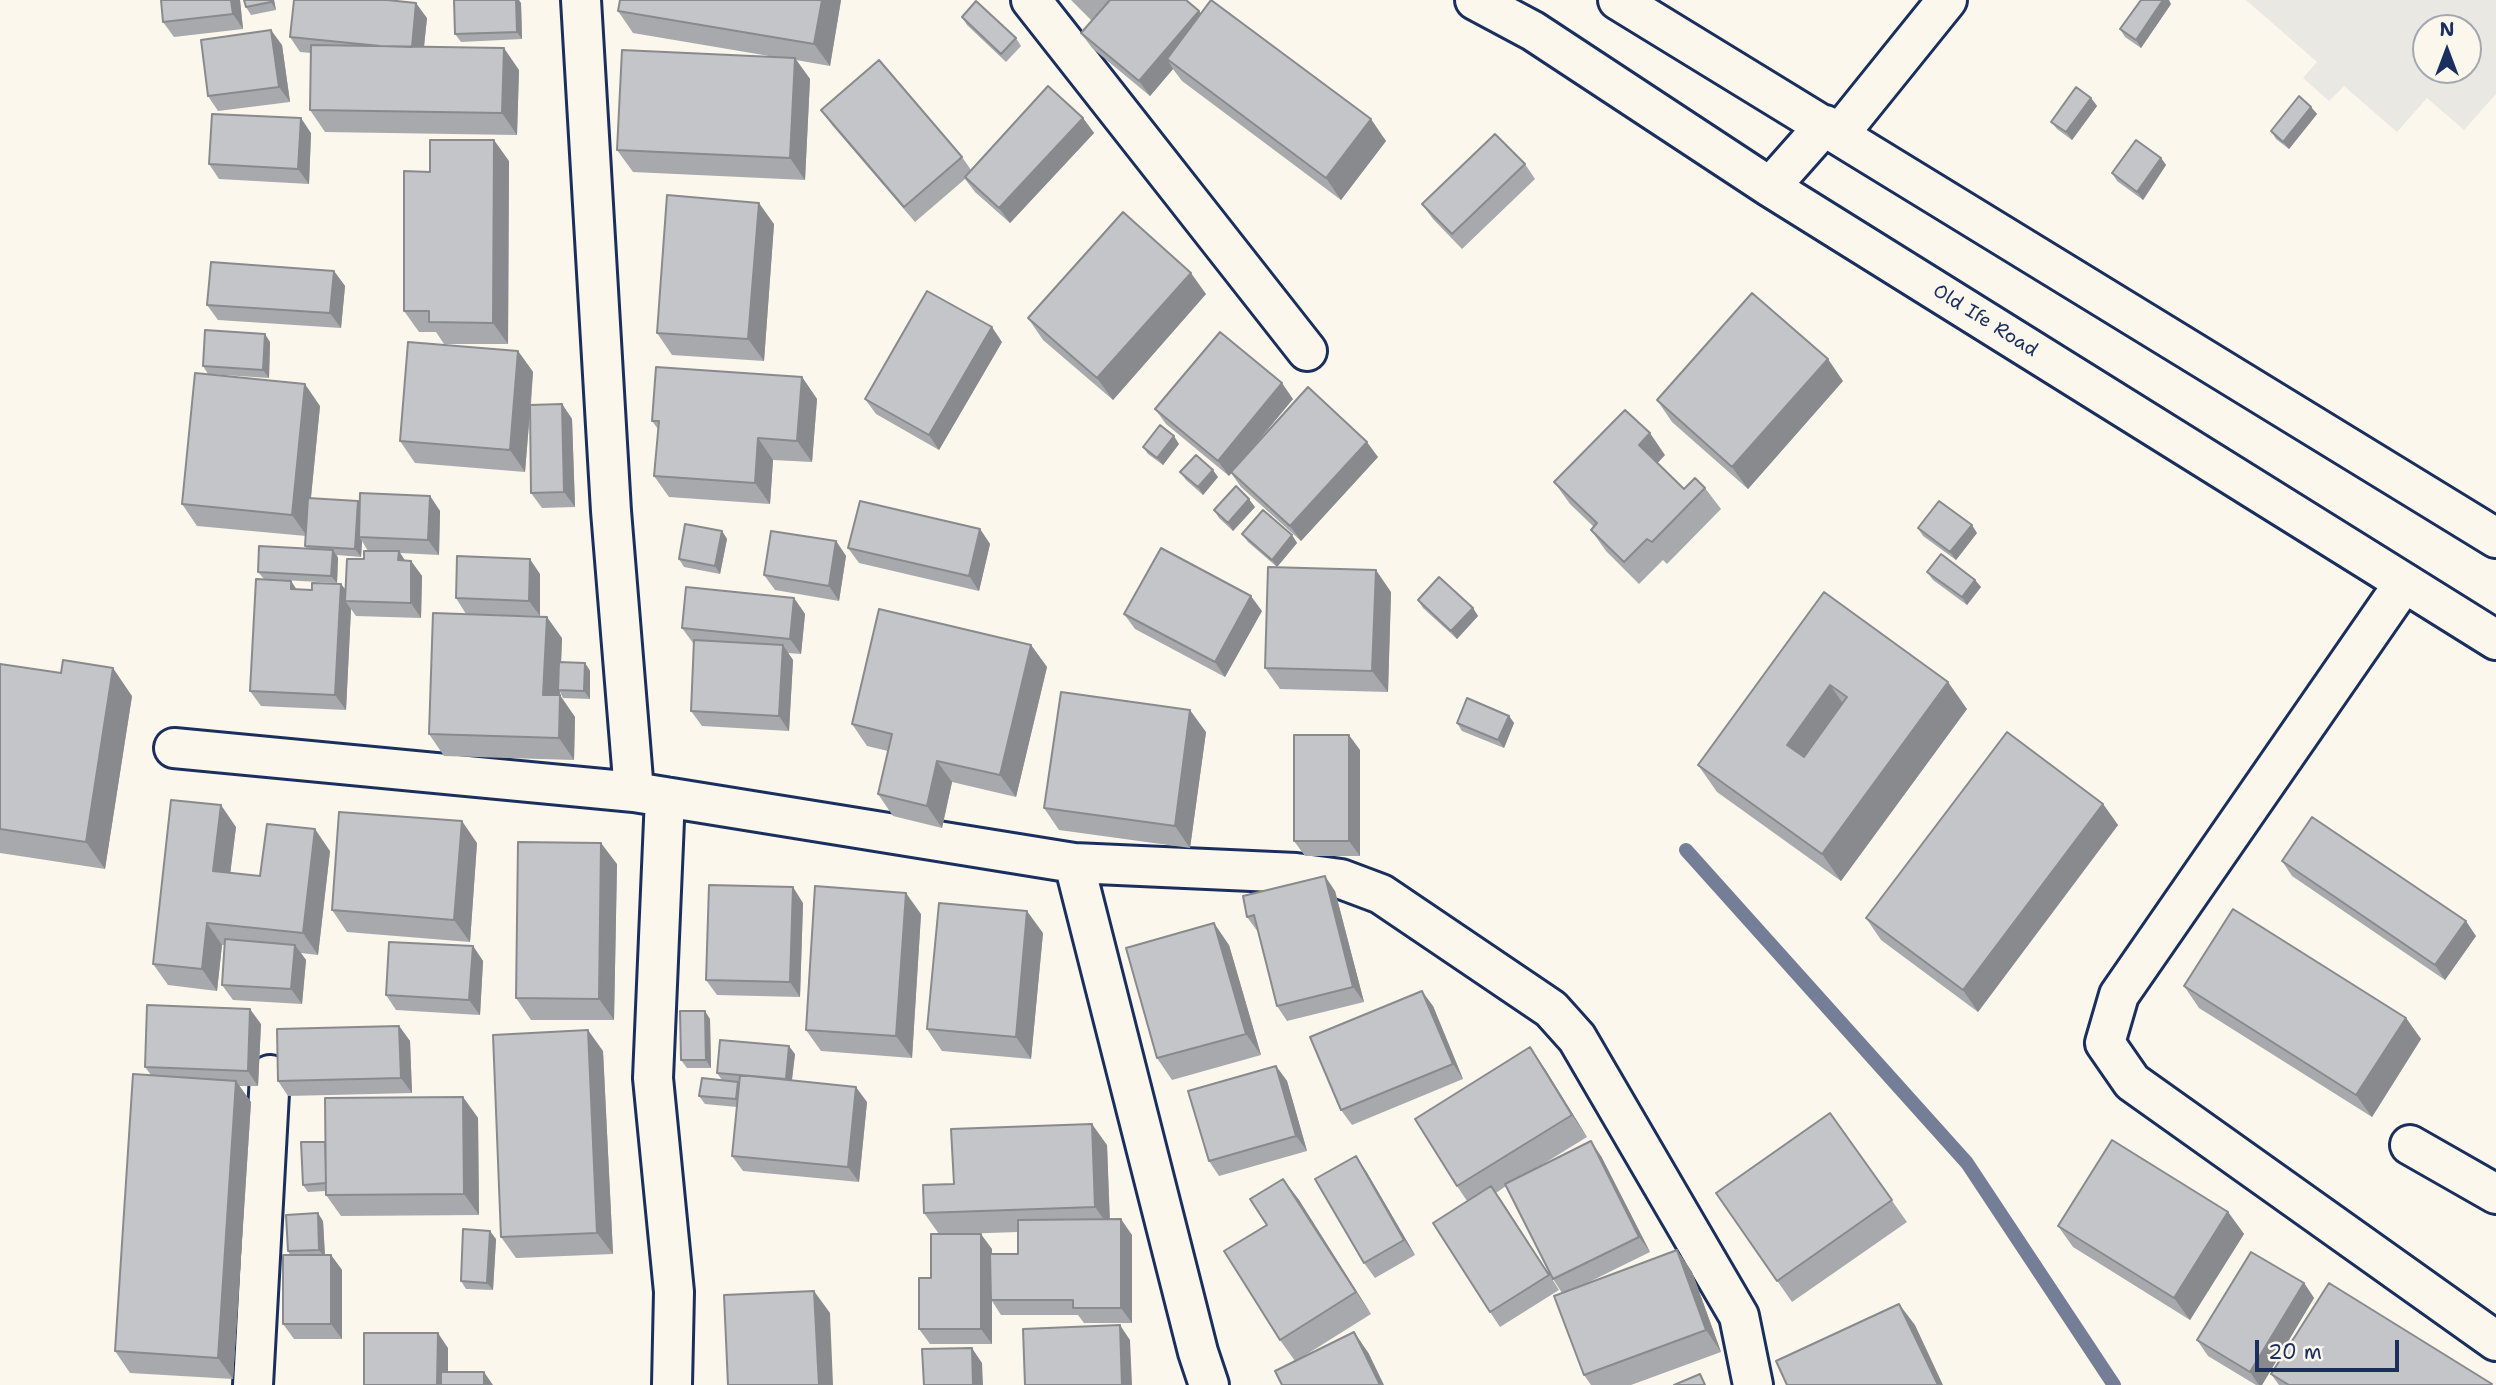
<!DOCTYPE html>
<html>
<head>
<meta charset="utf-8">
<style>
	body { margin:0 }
	#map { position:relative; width:2496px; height:1385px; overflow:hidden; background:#fbf7ec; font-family:"Shantell Sans",sans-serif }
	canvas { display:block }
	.north { position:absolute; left:2412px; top:14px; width:70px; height:70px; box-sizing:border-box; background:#fbf7ec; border:2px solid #a1a7b3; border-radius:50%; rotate:0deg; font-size:19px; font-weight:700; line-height:28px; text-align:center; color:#1b2f5e }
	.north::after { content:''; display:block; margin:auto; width:24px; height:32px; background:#1b2f5e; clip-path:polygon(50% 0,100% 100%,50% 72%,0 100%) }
	.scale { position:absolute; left:2255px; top:1340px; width:144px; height:32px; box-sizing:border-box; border:4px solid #1b2f5e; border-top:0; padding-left:9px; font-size:21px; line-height:24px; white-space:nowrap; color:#1b2f5e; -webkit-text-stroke:5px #fbf7ec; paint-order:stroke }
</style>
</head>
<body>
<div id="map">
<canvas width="2496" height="1385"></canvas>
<div class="north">N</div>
<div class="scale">20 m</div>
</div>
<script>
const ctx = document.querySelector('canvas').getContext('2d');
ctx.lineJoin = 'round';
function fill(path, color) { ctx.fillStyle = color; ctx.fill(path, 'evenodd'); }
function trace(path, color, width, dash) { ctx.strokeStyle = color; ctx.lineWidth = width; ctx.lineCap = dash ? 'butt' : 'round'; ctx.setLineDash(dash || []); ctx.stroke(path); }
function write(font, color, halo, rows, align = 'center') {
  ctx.font = font + ' "Shantell Sans",sans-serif'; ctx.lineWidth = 6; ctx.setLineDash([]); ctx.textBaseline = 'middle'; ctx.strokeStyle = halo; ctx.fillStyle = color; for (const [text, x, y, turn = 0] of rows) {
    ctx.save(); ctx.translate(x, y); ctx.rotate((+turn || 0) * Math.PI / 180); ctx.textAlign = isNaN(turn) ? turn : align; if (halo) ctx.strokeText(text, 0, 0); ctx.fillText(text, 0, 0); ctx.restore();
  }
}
const built = new Path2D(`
	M2246,0H2496V94L2464,130L2427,98L2397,132L2344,86L2329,101L2303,78L2317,62ZM2426,28H2468V70H2426Z`);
const stream = new Path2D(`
	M1686,850L1967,1163L2114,1385`);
const minor = new Path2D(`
	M581,0L611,511L634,792
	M1031,0L1307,351
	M1839,134L1947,0
	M2404,583L2119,995L2105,1043L2132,1082L2496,1341
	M174,748L634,792L1074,863L1296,873L1341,879L1381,894L1551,1009L1577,1038L1739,1316L1753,1385
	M665,797L653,1078L674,1292L672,1385
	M1074,863L1198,1352L1209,1385
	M2410,1145L2496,1194
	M253,1385L270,1075`);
const major = new Path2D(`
	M1475,0L1533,31L1770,187L2496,640
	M1618,0L2496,538
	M1770,187L1825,125`);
const wall = new Path2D(`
	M161,0H240L243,29L174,37L163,22Z
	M274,0L276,10L251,15L246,7Z
	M620,0H841L830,66L796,60L810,79L805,180L633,172L617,150L775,57L633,33L618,11Z
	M1071,0H1186L1201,13L1386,141L1341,200L1182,81L1173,69L1150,96L1092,48L1081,33L1092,21Z
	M521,3L522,39L461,42L455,34Z
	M2171,4L2141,48L2125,37L2120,29Z
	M962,17L1016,38L1021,46L1006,62L967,25Z
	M427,18L424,47L519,70L517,135L325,132L310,110L311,53L300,52L290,37Z
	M282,45L290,102L218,111L208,96Z
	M2091,98L2097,106L2072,140L2057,129L2051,122Z
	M2311,107L2317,114L2289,149L2276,139L2271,131Z
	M821,110L962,157L971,170L1083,118L1094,133L1010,223L975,192L965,179L915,222L832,125Z
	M311,133L309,184L219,179L209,164Z
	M2161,158L2166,165L2143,200L2117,181L2112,173Z
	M509,161L508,344H444L436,332H419L404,311L430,172Z
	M1525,164L1535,179L1462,249L1433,219L1422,204Z
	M774,224L764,361L672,355L657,333Z
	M334,271L345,286L341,328L218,320L207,305Z
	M1206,294L1113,400L1043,340L1028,318Z
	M270,342L269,378L208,374L203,366Z
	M1002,342L939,450L876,414L865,399Z
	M518,351L533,372L531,405L562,404L572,419L575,507L542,508L531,493L530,413L525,472L415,463L400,441Z
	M802,377L817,399L812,462L773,460L770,504L669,497L654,476L658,429L652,421Z
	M1843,381L1748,489L1672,422L1657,400Z
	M1293,399L1244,458L1378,457L1301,541L1241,487L1231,473L1229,476L1166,424L1155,409Z
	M320,406L311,498L360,502L430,496L440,511L439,555L400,553L405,561H411L422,576L421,618L356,616L351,609L346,710L261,706L250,691L291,581L296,589L312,590L341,584L346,590L368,551L362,541L361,557L337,555L338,558L337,583L264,579L258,572L307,549L305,546L306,536L197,526L182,504Z
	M1179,444L1163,465L1148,454L1143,447Z
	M1665,455L1657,463L1684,489L1705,488L1721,509L1667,564L1663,560L1639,584L1606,551L1591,530L1594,527L1570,504L1554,482Z
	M1180,472L1218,477L1203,495L1186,480Z
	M1255,507L1233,531L1219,518L1214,510Z
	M1918,528L1977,533L1956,560L1923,536Z
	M980,529L990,544L979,591L859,563L848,548Z
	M722,531L727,539L720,574L684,567L679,559Z
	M1242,534L1292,535L1297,543L1277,567L1248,542Z
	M836,541L846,556L839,601L775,590L764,575Z
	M1927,572L1975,580L1981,587L1967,605L1933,580Z
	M540,574V616L466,614L456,598Z
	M1391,592L1388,692L1280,689L1265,668Z
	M1824,592L1967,709L1841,881L1717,792L1698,765Z
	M794,598L805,614L801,654L788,653L793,660L789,731L702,726L691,711L694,643H693L682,628Z
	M1418,600L1473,608L1478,616L1457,639L1423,608Z
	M1262,611L1225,677L1135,629L1124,614Z
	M562,638L561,662L585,663L590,671V699L563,698L560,692L559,695L575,717L574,760L444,756L429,734Z
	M1031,645L1047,667L1016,797L952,782L942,828L893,816L878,794L888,751L867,746L852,724Z
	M0,664L132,696L105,869L0,853Z
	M1509,716L1514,723L1504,748L1462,731L1457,723Z
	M1206,732L1190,848L1059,830L1044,808Z
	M1360,750V856H1305L1294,841Z
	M2103,804L2118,825L1978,1012L1881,940L1866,918Z
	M236,827L230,873L260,876L330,851L318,955L301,953L306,960L302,1004L233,1000L222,985L225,945H222L217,991L168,985L153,964Z
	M477,843L470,942L347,932L332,910Z
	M2282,861L2476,936L2445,980L2292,876Z
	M617,864L614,1020H531L516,998Z
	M1335,891L1364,1002L1287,1021L1277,1006L1258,932L1247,917Z
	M803,903L800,997L717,995L706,980Z
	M921,914L912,1058L821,1051L806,1030Z
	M1043,933L1031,1059L942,1051L927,1029Z
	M1229,945L1261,1055L1172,1080L1157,1058Z
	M473,946L483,961L480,1015L396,1010L386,995Z
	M2184,986L2406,1018L2421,1039L2372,1117L2199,1008Z
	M1433,1006L1463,1079L1352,1125L1341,1110Z
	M710,1019L711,1068H687L681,1060Z
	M261,1024L258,1086H239L251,1102L233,1379L130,1373L115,1351L151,1075L145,1067Z
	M399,1026L410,1041L412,1093L288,1096L278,1081Z
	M603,1051L613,1254L516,1258L501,1237Z
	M795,1054L792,1080L867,1102L859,1182L743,1171L732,1156L737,1107L705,1104L699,1096L722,1080L717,1073Z
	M1276,1066L1287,1081L1307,1151L1219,1176L1209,1161Z
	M1545,1069L1587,1137L1535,1169L1601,1156L1650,1252L1581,1286L1677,1250L1692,1272L1721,1352L1631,1385H1591L1584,1375L1562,1293L1553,1279L1506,1186L1496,1193L1559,1290L1500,1327L1490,1312L1467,1201L1457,1186Z
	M463,1097L478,1118L479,1215L341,1216L326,1195V1191L308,1192L303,1185L325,1142Z
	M1830,1113L1907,1222L1792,1302L1716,1193Z
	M1107,1145L1110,1220L1132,1235V1323H1084L1078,1315H1001L992,1301V1344H930L919,1329L931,1278L939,1234L924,1213L954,1184ZM1018,1232V1254H992V1249L959,1234Z
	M1366,1171L1415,1255L1375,1278L1364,1263Z
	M1283,1179L1299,1200L1371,1314L1304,1356L1354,1332L1369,1354L1295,1361L1280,1340L1267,1225Z
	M2228,1212L2244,1234L2190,1320L2073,1247L2058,1226Z
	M323,1221L325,1255H331L342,1270V1339H294L283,1324L290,1255L288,1251Z
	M496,1239L493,1290L466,1289L461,1281Z
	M2304,1283L2314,1298L2262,1385H2256L2208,1356L2197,1340Z
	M2271,1374L2492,1385H2279Z`);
const shadedWall = new Path2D(`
	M231,0H240L243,29L233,14Z
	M271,0H274L276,10L271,2Z
	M516,0H519L521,3L522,39L517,32Z
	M822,0H841L830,66L814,44Z
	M2163,0H2169L2171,4L2141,48L2136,40Z
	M416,3L427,18L422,64L411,49Z
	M1199,11L1210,26L1167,59L1173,69L1150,96L1139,81Z
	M271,30L282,45L290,102L279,87Z
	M504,48L519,70L517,135L502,113Z
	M795,58L810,79L805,180L790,158Z
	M2091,98L2097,106L2072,140L2066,132Z
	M2311,107L2317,114L2289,149L2283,142Z
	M301,118L311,133L309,184L298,169Z
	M1083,118L1094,133L1010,223L999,208Z
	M1371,119L1386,141L1341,200L1326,178Z
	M494,140L509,161L508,344L493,323Z
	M2161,158L2166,165L2143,200L2137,192Z
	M759,203L774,224L764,361L748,339Z
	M334,271L345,286L341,328L330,313Z
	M1191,273L1206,294L1113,400L1097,378Z
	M992,327L1002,342L939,450L929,435Z
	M265,334L270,342L269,378L263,370Z
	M518,351L533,372L525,472L510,450Z
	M1828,359L1843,381L1748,489L1732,467Z
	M802,377L817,399L812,462L797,441Z
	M1282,383L1293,399L1229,476L1218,461Z
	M305,384L320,406L307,536L292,515Z
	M562,404L572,419L575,507L564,492Z
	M1650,433L1665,455L1654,467L1639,445Z
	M1174,436L1179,444L1163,465L1157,458Z
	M758,438L773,460L770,504L755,483Z
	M1367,442L1378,457L1301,541L1290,526Z
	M1213,470L1218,477L1203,495L1198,487Z
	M430,496L440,511L439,555L428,540Z
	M1249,499L1255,507L1233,531L1228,523Z
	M358,501L364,508L359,537L362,541L361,557L355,549Z
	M1972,525L1977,533L1956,560L1950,552Z
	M980,529L990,544L979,591L969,576Z
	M722,531L727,539L720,574L715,566Z
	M1292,535L1297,543L1277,567L1272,560Z
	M836,541L846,556L839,601L829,586Z
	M333,550L338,558L337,583L331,576Z
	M399,551L409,567L398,560Z
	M530,559L540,574V616L529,601Z
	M411,561L422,576L421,618L411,603Z
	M1376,570L1391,592L1388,692L1372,671Z
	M1975,580L1981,587L1967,605L1962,597Z
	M291,581L301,596L291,589Z
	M341,584L352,599L345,601L351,609L346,710L335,695Z
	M1251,596L1262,611L1225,677L1215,662Z
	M794,598L805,614L801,654L790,639Z
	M1473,608L1478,616L1457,639L1451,631Z
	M547,617L562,638L560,690H558L560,692L559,716L543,695Z
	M783,645L793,660L789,731L779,716Z
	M1031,645L1047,667L1016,797L1000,775Z
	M585,663L590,671V699L584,691Z
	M113,668L132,696L105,869L86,842Z
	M1948,682L1967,709L1841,881L1822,854Z
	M1830,685L1849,712L1806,772L1787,745Z
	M560,695L575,717L574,760L559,738Z
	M1190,710L1206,732L1190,848L1175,826Z
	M1509,716L1514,723L1504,748L1498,740Z
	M1349,735L1360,750V856L1349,841Z
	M937,761L952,782L942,828L927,806Z
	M2103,804L2118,825L1978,1012L1963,990Z
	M221,805L236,827L228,892L213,871Z
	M462,821L477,843L470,942L454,920Z
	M315,829L330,851L318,955L303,933Z
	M601,843L617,864L614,1020L599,999Z
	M1325,876L1335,891L1364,1002L1353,987Z
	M793,887L803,903L800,997L790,982Z
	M906,893L921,914L912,1058L896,1036Z
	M1027,911L1043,933L1031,1059L1016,1037Z
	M2466,921L2476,936L2445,980L2435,965Z
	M207,923L222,945L217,991L202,969Z
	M1214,923L1229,945L1261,1055L1246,1034Z
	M295,945L306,960L302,1004L291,989Z
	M473,946L483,961L480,1015L469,1000Z
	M1422,991L1433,1006L1463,1079L1453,1064Z
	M250,1009L261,1024L258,1086L248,1071Z
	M705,1011L710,1019L711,1068L706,1060Z
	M2406,1018L2421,1039L2372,1117L2356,1095Z
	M399,1026L410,1041L412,1093L401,1078Z
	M588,1030L603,1051L613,1254L597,1233Z
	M789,1046L795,1054L791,1087L786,1080Z
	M1530,1047L1545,1069L1587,1137L1572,1115Z
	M1276,1066L1287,1081L1307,1151L1296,1136Z
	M236,1081L251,1102L233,1379L218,1358Z
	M738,1082L743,1090L741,1107L736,1099Z
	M856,1087L867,1102L859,1182L848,1167Z
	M463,1097L478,1118L479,1215L464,1194Z
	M1092,1124L1107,1145L1110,1228L1095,1207Z
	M1591,1141L1601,1156L1650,1252L1639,1237Z
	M1356,1156L1366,1171L1415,1255L1404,1240Z
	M1283,1179L1299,1200L1371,1314L1356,1292Z
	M1491,1186L1502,1201L1559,1290L1549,1275Z
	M2228,1212L2244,1234L2190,1320L2174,1298Z
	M318,1213L323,1221L325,1258L319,1250Z
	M1121,1219L1132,1235V1323L1121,1308Z
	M490,1231L496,1239L493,1290L487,1283Z
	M981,1234L992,1249V1344L981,1329Z
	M1677,1250L1692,1272L1721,1352L1706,1330Z
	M331,1255L342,1270V1339L331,1324Z
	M2304,1283L2314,1298L2262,1385H2259L2250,1372Z
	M814,1291L830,1313L833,1385H819Z
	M1899,1304L1915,1325L1943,1385H1938Z
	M1120,1325L1130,1340L1132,1385H1122Z
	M1354,1332L1369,1354L1384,1385H1380Z
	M438,1333L448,1348V1385H437Z
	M972,1348L982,1363L983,1385H973Z
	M484,1372L493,1385H484Z`);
const building = new Path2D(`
	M161,0H231L233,14L163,22Z
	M244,0H271V2L246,7Z
	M294,0H387L416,3L412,47L380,46L290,37Z
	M454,0H516L517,32L455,34Z
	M620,0H822L814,44L618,11Z
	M1110,0H1186L1199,11L1139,81L1081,33Z
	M1211,0L1371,119L1326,178L1167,59Z
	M2141,0H2163L2136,40L2120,29Z
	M976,1L1016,38L1001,54L962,17Z
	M271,30L279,87L208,96L201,40Z
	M311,45L504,48L502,113L310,110Z
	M622,50L795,58L790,158L617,150Z
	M879,60L962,157L904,207L821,110Z
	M1048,86L1083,118L999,208L965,177Z
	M2076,87L2091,98L2066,132L2051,122Z
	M2299,96L2311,107L2283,142L2271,131Z
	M212,114L301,118L298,169L209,164Z
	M1495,134L1525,164L1452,234L1422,204Z
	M430,140H494L493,323L429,322V311H404V171L430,172Z
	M2136,140L2161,158L2137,192L2112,173Z
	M667,195L759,203L748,339L657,333Z
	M1123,212L1191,273L1097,378L1028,318Z
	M211,262L334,271L330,313L207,305Z
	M927,291L992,327L929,435L865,399Z
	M1752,293L1828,359L1732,467L1657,400Z
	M205,330L265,334L263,370L203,366Z
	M1220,332L1282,383L1218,461L1155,409Z
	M408,342L518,351L510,450L400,441Z
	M656,367L802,377L797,441L758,438L755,483L654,476L659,421H652Z
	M195,373L305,384L292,515L182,504Z
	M1308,387L1367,442L1290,526L1231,472Z
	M562,404L564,492L531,493L530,405Z
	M1625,410L1650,433L1639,445L1684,489L1695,478L1705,488L1652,542L1647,539L1624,562L1591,530L1597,523L1554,482Z
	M1160,425L1174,436L1157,458L1143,447Z
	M1196,455L1213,470L1198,487L1180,472Z
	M1236,486L1249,499L1228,523L1214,510Z
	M360,493L430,496L428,540L359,537Z
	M308,498L358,501L355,549L305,546Z
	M860,501L980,529L969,576L848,548Z
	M1939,501L1972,525L1950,552L1918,528Z
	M1263,510L1292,535L1272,560L1242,534Z
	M685,524L722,531L715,566L679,559Z
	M771,531L836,541L829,586L764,575Z
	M259,546L333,550L331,576L258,572Z
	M1161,548L1251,596L1215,662L1124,614Z
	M364,551H399L398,560L411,561V603L345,601L347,559H364Z
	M1941,554L1975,580L1962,597L1927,572Z
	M457,556L530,559L529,601L456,598Z
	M1268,567L1376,570L1372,671L1265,668Z
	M1439,577L1473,608L1451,631L1418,600Z
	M256,579L291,581V589L312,590V583L341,584L335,695L250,691Z
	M686,587L794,598L790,639L682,628Z
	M1824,592L1948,682L1822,854L1698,765ZM1830,685L1847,697L1804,757L1787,745Z
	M879,609L1031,645L1000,775L937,761L927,806L878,794L892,734L852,724Z
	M433,613L547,617L543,695H560L559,738L429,734Z
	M694,640L783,645L779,716L691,711Z
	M63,660L113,668L86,842L0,829V664L61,673Z
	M559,662L585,663L584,691L558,690Z
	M1061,692L1190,710L1175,826L1044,808Z
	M1467,698L1509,716L1498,740L1457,723Z
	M2007,732L2103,804L1963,990L1866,918Z
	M1294,735H1349V841H1294Z
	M171,800L221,805L213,871L260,876L267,824L315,829L303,933L207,923L202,969L153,964Z
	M339,812L462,821L454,920L332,910Z
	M2312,817L2466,921L2435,965L2282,861Z
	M518,842L601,843L599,999L516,998Z
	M1325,876L1353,987L1277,1006L1254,915L1247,917L1243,896Z
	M709,885L793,887L790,982L706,980Z
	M815,886L906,893L896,1036L806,1030Z
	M939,903L1027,911L1016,1037L927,1029Z
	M2233,909L2406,1018L2356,1095L2184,986Z
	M1214,923L1246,1034L1157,1058L1126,948Z
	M225,939L295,945L291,989L222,985Z
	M389,942L473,946L469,1000L386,995Z
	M1422,991L1453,1064L1341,1110L1310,1037Z
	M147,1005L250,1009L248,1071L145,1067Z
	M680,1011H705L706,1060H681Z
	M399,1026L401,1078L278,1081L277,1029Z
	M588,1030L597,1233L501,1237L493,1035Z
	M720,1040L789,1046L786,1079L717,1073Z
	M1530,1047L1572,1115L1457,1186L1415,1119Z
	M1276,1066L1296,1136L1209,1161L1188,1091Z
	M133,1074L236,1081L218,1358L115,1351Z
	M740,1075L856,1087L848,1167L732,1156Z
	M702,1078L738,1082L736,1099L699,1096Z
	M463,1097L464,1194L326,1195L325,1098Z
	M1830,1113L1892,1200L1777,1281L1716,1193Z
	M1092,1124L1095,1207L924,1213L923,1185L954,1184L951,1129Z
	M2112,1140L2228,1212L2174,1298L2058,1226Z
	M1591,1141L1639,1237L1553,1279L1505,1184Z
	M301,1142H325L326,1183L303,1185Z
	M1356,1156L1404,1240L1364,1263L1315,1179Z
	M1283,1179L1356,1292L1280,1340L1224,1251L1267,1225L1250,1199Z
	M1491,1186L1549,1275L1490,1312L1433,1223Z
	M318,1213L319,1250L288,1251L286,1215Z
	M1121,1219V1308H1073V1300H991L990,1254H1018V1220Z
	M463,1229L490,1231L487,1283L461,1281Z
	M931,1234H981V1329H919V1278H931Z
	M1677,1250L1706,1330L1584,1375L1554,1296Z
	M2251,1252L2304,1283L2250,1372L2197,1340Z
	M283,1255H331V1324H283Z
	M2329,1283L2492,1384L2491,1385H2289L2271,1374Z
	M814,1291L819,1385H728L724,1295Z
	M1899,1304L1938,1385H1787L1776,1361Z
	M1120,1325L1122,1385H1025L1023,1329Z
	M1354,1332L1380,1385H1282L1275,1371Z
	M364,1333H438L437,1385H364Z
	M972,1348L973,1385H924L922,1349Z
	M441,1372H484V1385H441Z
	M1700,1374L1705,1385H1674Z`);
const streetNames = [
	["Old Ife Road",1985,321,32]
];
fill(built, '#eae8e2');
trace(stream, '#747e96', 14);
trace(minor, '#1b2f5e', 44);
trace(major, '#1b2f5e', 44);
trace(minor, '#fbf7ec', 38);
trace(major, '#fbf7ec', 38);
fill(wall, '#a8a9ad');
fill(shadedWall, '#888a8d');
fill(building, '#c3c5c9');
trace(building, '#888a8d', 2);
write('19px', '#1b2f5e', '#fbf7ec', streetNames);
</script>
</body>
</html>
